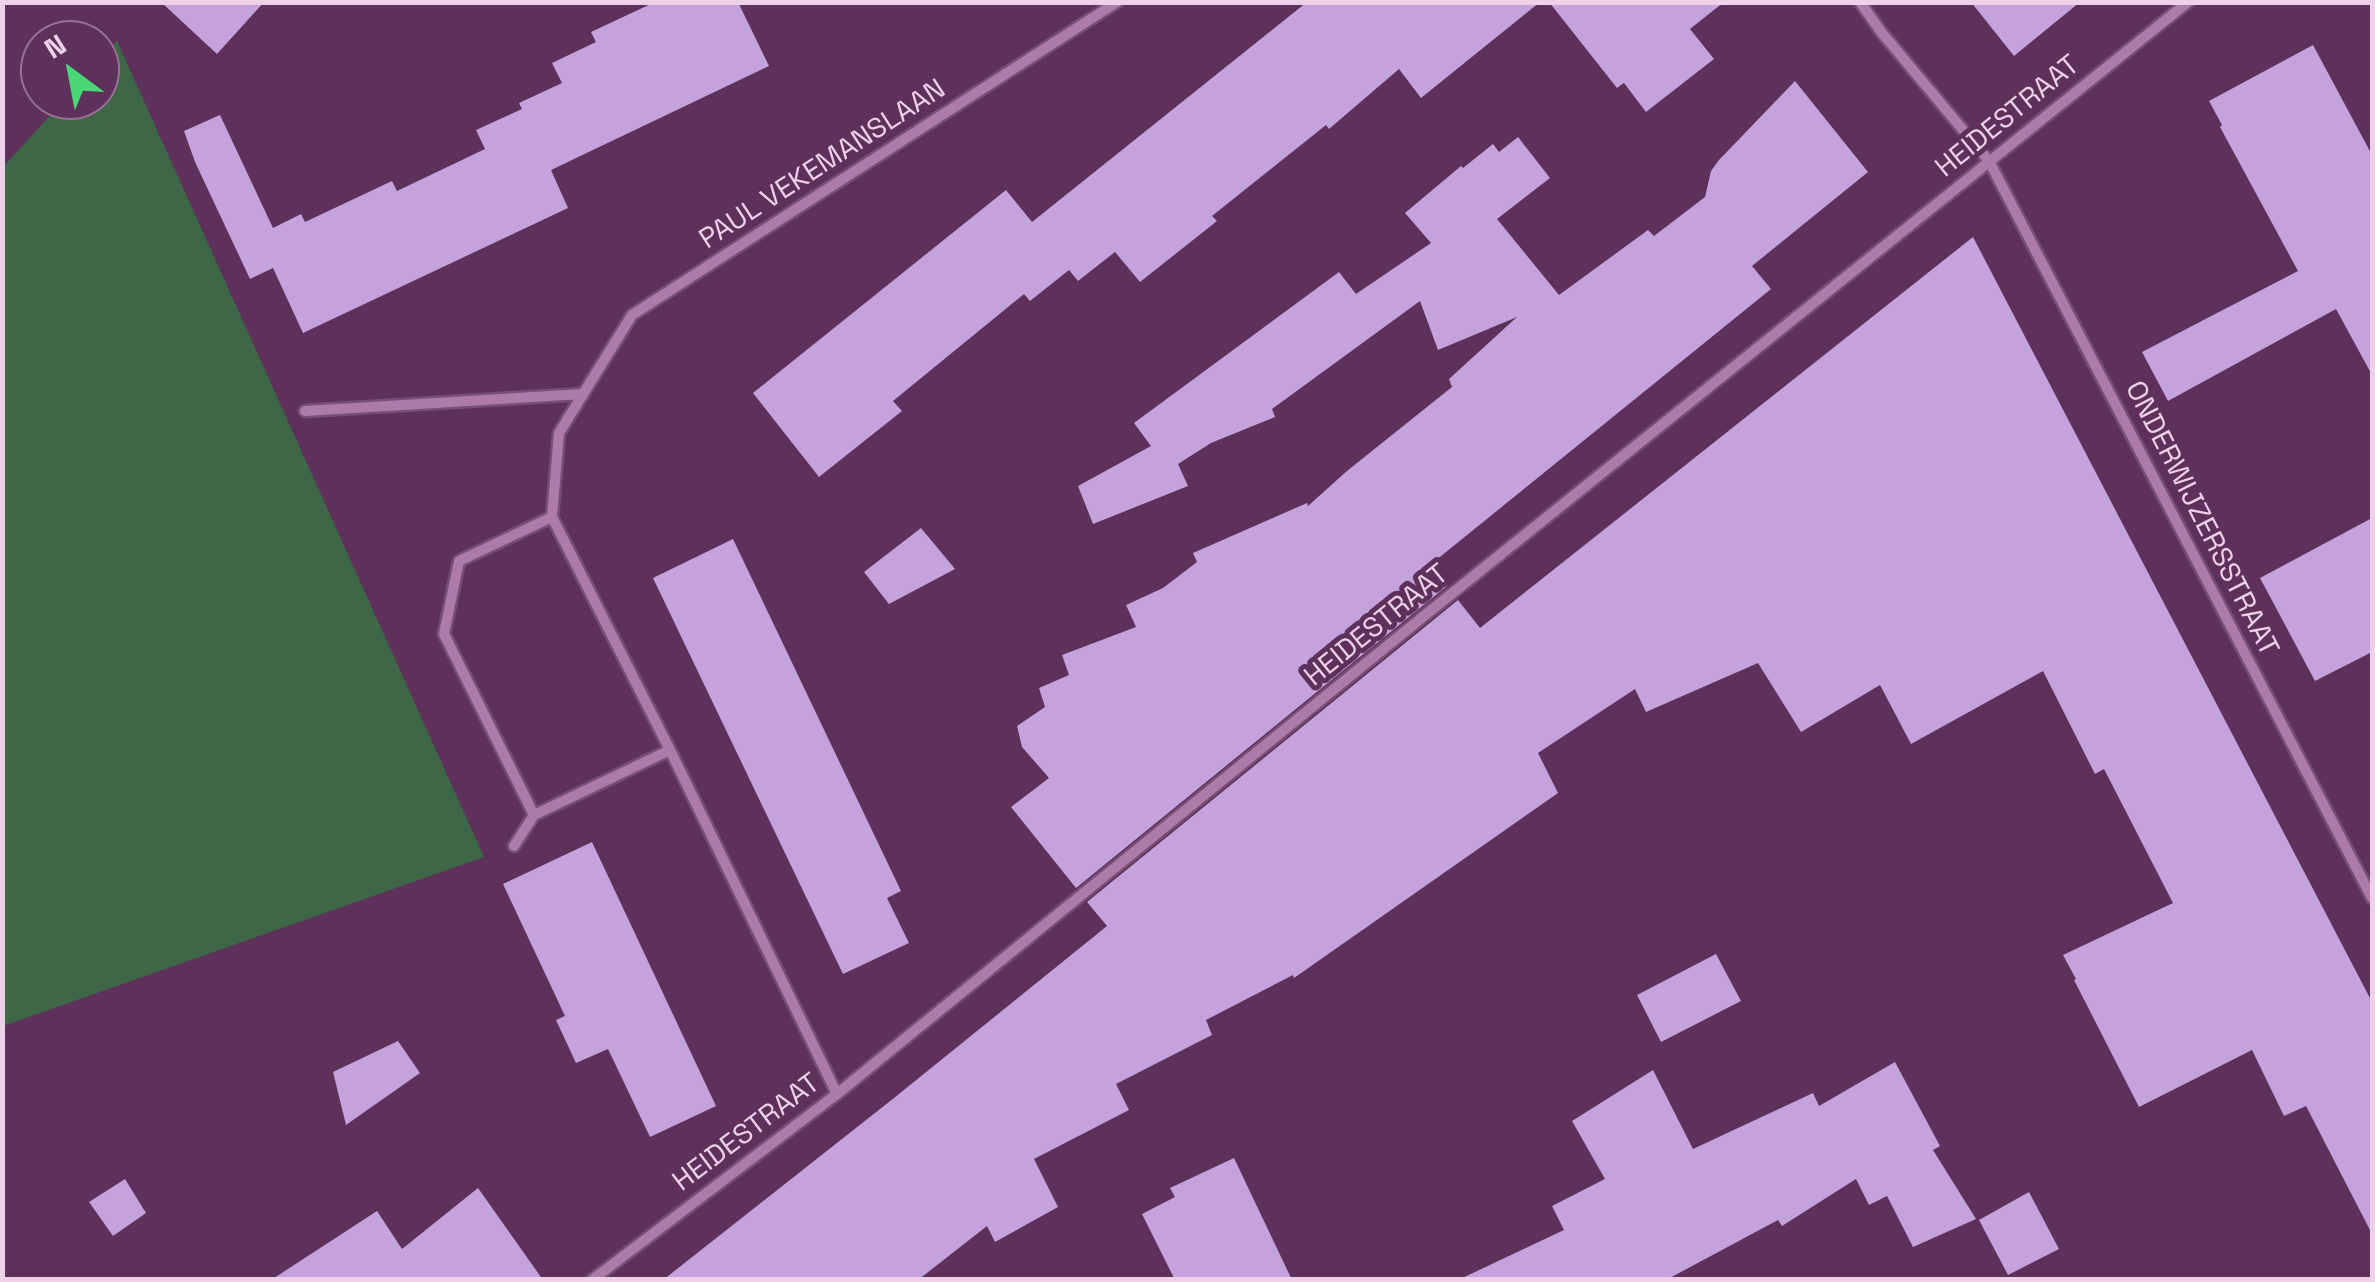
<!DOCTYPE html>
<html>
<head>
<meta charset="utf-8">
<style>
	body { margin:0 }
	#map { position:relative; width:2375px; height:1282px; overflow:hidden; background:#5e315a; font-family:"Space Grotesk",sans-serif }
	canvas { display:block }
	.frame { position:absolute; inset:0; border:5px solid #edd1e9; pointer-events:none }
	.north { position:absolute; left:20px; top:20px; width:100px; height:100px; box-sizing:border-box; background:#5e315a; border:2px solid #977193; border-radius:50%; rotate:328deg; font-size:28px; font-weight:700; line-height:40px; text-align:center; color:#edd1e9 }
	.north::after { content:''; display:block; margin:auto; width:35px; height:45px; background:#49d778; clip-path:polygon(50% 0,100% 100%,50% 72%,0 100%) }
</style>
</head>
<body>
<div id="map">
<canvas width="2375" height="1282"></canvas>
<div class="frame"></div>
<div class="north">N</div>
</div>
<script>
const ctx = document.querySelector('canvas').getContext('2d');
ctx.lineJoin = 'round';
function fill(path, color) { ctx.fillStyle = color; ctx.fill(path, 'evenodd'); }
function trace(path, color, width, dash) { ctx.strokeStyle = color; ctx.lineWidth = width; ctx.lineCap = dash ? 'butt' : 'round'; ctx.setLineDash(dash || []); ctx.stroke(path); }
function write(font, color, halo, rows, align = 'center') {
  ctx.font = font + ' "Space Grotesk",sans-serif'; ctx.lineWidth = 10; ctx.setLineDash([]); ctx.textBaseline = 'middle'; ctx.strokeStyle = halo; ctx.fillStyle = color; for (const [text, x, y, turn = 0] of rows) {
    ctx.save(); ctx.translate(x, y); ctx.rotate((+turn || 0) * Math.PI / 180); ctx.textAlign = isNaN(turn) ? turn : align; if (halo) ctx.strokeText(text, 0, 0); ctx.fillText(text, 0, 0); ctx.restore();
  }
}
const green = new Path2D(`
	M117,41L484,857L3,1026V167L64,100H100V60Z`);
const building = new Path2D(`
	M161,2H264L217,54Z
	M655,2H738L769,66L551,170L568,208L303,333L273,268L250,279L195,162L184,131L220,115L273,228L301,214L305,222L392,181L397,191L485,149L476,130L522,109L519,103L562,83L552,63L596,42L591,32Z
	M1307,2H1540L1421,98L1399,69L1329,129L1326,125L1212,216L1217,221L1140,282L1115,252L1078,281L1069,270L1030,301L1024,294L893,401L902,411L819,477L753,393L1006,190L1032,222Z
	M1549,2H1724L1690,29L1714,59L1646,112L1624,83L1617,88Z
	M1971,2H2080L2014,56Z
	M2313,45L2372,155V375L2336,309L2168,401L2142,352L2298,271L2220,127L2222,125L2209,101Z
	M1795,81L1868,172L1752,266L1771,289L1430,565L1447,586L1076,888L1011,807L1049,778L1022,747L1017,726L1045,707L1039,688L1069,675L1062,655L1136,627L1126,605L1163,588L1197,562L1193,553L1307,503L1308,506L1347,471L1452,387L1449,379L1517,317L1438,350L1420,301L1272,409L1275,417L1211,443L1178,464L1188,486L1093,524L1078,486L1151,446L1134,423L1339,272L1356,294L1431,243L1405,213L1461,166L1463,168L1493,144L1499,152L1518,137L1550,178L1497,219L1559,295L1648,230L1654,236L1705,197L1711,171L1719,160Z
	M1973,237L2372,1002V1234L2306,1106L2284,1116L2252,1050L2139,1107L2074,980L2076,979L2063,955L2173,903L2104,769L2095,774L2043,671L1911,744L1880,685L1801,732L1758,663L1646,712L1635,689L1538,753L1558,793L1294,978L1293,975L1206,1020L1212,1035L1116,1084L1129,1110L1034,1159L1058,1207L995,1242L987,1226L918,1280H663L894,1098L1107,926L1087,902L1458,600L1480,628Z
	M2372,518V652L2315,681L2260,578Z
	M921,528L955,569L889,604L864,572Z
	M733,539L901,891L887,898L909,943L843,974L653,578Z
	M592,842L716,1106L650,1137L608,1049L576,1063L556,1020L565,1016L503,884Z
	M1716,954L1741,1001L1661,1042L1637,995Z
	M398,1041L420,1073L346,1125L333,1072Z
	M1895,1062L1940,1146L1933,1150L1976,1219L1913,1247L1887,1196L1869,1205L1856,1179L1782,1226L1778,1220L1666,1280H1458L1564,1230L1552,1206L1605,1179L1572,1121L1653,1070L1693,1149L1813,1093L1819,1106Z
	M1234,1158L1292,1280H1175L1142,1214L1175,1197L1170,1188Z
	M125,1179L146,1213L113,1236L89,1202Z
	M478,1188L543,1280H271L377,1211L402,1249Z
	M2029,1192L2059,1249L2008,1275L1979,1220Z`);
const minor = new Path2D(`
	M1860,2L1882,33L1989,161L2372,898
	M305,411L582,394
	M534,815L670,750
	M514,846L534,815L444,634L459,561L552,517
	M837,1094L670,750L552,517L559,433L632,315L1117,2
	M592,1280L837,1094L1424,616L2188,2`);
const streetNames = [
	["HEIDESTRAAT",2008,117,-39],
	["PAUL VEKEMANSLAAN",823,165,-33],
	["ONDERWIJZERSSTRAAT",2201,519,63],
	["HEIDESTRAAT",1377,626,-39],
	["HEIDESTRAAT",747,1133,-37]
];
fill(green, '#3e6748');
fill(building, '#c4a2dc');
trace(minor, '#754f72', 15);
trace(minor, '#ad7ba7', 10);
write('28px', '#edd1e9', '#5e315a', streetNames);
</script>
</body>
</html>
